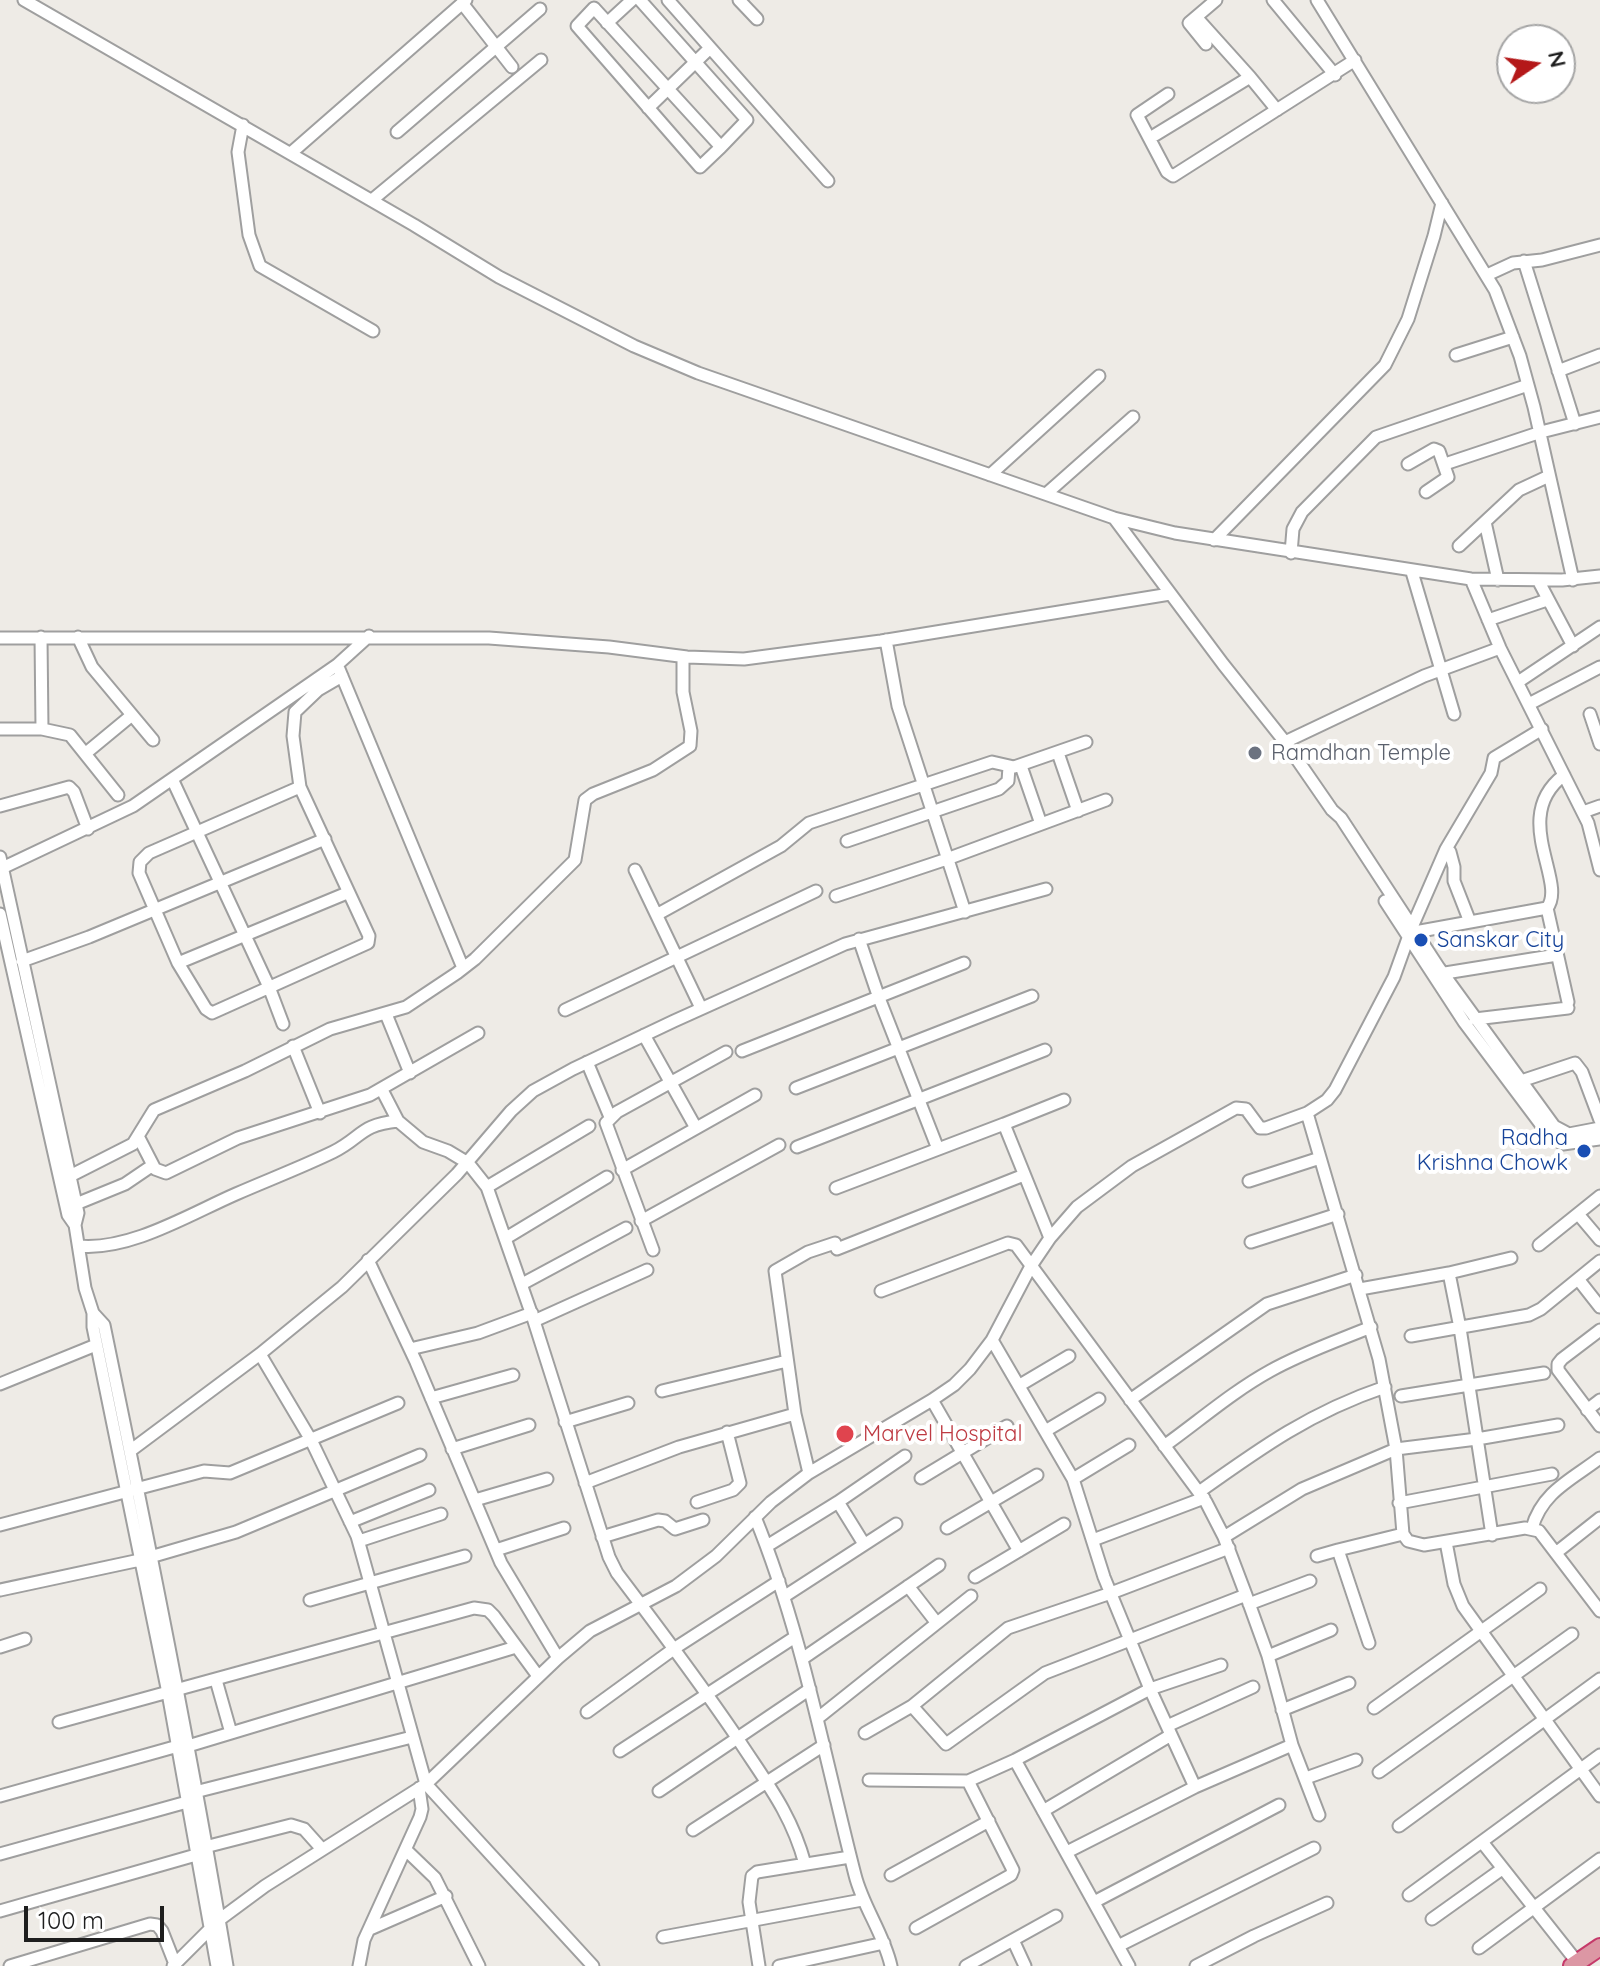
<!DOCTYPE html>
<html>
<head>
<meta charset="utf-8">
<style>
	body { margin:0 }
	#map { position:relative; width:1600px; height:1966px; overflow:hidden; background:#eeebe6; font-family:Quicksand,sans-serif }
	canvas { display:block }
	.north { position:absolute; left:1496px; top:24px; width:80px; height:80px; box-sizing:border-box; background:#fff; border:2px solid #a5a5a5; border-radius:50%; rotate:77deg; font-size:22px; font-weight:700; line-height:32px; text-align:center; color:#1e1e1e }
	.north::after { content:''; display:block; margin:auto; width:28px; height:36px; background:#b41819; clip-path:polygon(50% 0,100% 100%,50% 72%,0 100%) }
	.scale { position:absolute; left:24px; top:1906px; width:140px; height:36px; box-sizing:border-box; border:4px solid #1e1e1e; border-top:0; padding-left:10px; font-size:24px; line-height:28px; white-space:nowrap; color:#1e1e1e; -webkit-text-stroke:6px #fff; paint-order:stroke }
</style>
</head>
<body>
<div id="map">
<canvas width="1600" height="1966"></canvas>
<div class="north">N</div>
<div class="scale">100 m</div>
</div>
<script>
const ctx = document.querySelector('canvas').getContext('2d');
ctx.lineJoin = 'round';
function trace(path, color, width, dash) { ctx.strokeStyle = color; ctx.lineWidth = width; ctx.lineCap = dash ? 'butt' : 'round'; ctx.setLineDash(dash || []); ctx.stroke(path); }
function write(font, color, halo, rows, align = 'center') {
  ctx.font = font + ' Quicksand,sans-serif'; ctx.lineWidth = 8; ctx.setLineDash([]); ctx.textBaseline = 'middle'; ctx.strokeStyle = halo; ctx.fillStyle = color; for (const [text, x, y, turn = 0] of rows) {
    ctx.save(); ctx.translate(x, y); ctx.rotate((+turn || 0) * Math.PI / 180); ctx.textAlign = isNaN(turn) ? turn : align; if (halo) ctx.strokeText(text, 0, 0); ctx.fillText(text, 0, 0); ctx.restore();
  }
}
const minor = new Path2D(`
	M24,0L414,225L499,277L634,346L698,373L1114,518L1175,533L1471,579L1562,580L1600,576
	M640,0L747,120L721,147
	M668,0L828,181
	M739,0L757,19
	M1273,0L1335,75
	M1317,0L1495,290L1520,356L1534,407L1573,580
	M462,3L512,67
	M594,8L721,147L700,167L577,26Z
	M1196,17L1250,77
	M607,23L632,0
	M1206,44L1189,23L1216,0
	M1168,94L1137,115L1167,172L1173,176L1355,60
	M648,108L710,48
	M243,125L238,152L249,235L260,266L373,331
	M397,132L540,9
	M1155,135L1250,77L1277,110
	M291,153L466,0
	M372,200L541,60
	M1524,261L1575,424
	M1487,275L1513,263L1542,260L1600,245
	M1456,355L1513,337
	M1558,371L1600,355
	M1408,464L1434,449L1439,451L1448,477L1426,492
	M1445,464L1541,432L1600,417
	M990,475L1099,376
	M1046,494L1133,417
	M1114,518L1223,664L1285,742L1332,810L1341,818L1439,968L1554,1126L1569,1134L1600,1128
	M1485,522L1498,580
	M1214,540L1385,365L1408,319L1434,236L1442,203
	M1459,546L1519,490L1549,476
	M1291,553L1293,529L1302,512L1376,437L1528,385
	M1412,572L1454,714
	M1471,579L1500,648L1588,823L1600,870
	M1538,580L1573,646
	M1488,620L1547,600
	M41,637L42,729
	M78,637L92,667L153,740
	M0,638H489L609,647L687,657L744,659L881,641L1170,594
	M886,640L898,706L965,912
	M339,669L463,968
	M1518,682L1600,627
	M1529,704L1600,667
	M1590,714L1600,744
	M0,729H42L70,735L118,795
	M1285,742L1424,676L1500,648
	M86,753L132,715
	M1058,753L1078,811
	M1021,766L1041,824
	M173,781L269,987L283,1024
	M300,787L149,853L140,862L139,873L178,963L206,1009L212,1013L368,943L369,936L300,787L293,736L295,712L318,690L342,676
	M0,806L69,787L74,792L88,829
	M1583,812L1600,806
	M847,841L999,789L1008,781L1009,767
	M1446,849L1450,852L1454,867V881L1470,922
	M0,857L78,1213L75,1225
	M0,869L133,806L337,665L369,636
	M635,870L701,1008
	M836,896L947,859L1106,800
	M1385,901L1464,1022L1548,1134L1563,1144L1600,1139
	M1547,908L1568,1002
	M0,914L68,1215L75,1225L85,1288L93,1313V1327L168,1693L217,1966
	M658,914L781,846L809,823L992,762L1014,767L1086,742
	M1415,932L1547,908C1568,882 1509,817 1564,775
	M859,939L879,998L938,1149
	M22,961L89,937L325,839
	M178,963L347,893
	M1439,974L1557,955
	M565,1010L816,891
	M386,1014L410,1073
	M1475,1019L1568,1008
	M644,1035L696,1128
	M293,1046L320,1113
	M742,1051L964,963
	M587,1062L610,1117
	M1521,1081L1575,1063L1582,1072L1600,1120
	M796,1088L1032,996
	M382,1090L398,1121
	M1307,1113L1379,1359L1396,1449L1403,1534L1408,1541L1424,1545L1525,1528L1539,1531L1600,1611
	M1004,1124L1064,1100
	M139,1138L155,1169L166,1173L238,1138L370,1095L478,1033
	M797,1147L1045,1050
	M622,1170L755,1095
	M70,1176L133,1144L154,1110L245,1071L330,1029L406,1007L457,973L475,959L575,860L585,800L593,794L653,770L690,746L691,731L683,692V657
	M1249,1181L1320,1158
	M487,1187L589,1126
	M836,1188L1004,1124L1050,1238
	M76,1204L125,1184L153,1165
	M1578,1214L1600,1240
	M641,1221L779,1145
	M506,1238L607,1177
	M1251,1242L1338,1214
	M1539,1245L1600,1196
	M79,1246C130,1251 190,1214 236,1194C268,1180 302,1167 333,1152C363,1137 359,1125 398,1121L423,1142L448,1151L468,1163L487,1187L534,1321L609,1557L617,1573C658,1627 698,1680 736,1736C765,1781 791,1812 805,1864
	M837,1249L1024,1175
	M653,1250L606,1123L617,1112L726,1052
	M368,1260L416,1362L501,1563L558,1658
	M1449,1273L1460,1328L1492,1535
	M1578,1279L1600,1307
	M522,1284L626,1228
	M1360,1289L1449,1273L1511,1258
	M881,1291L1008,1243L1016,1245L1206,1502L1224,1537L1246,1595L1268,1656L1292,1745L1319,1815
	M93,1313L104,1325C148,1538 191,1751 227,1966
	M534,1321L647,1270
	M1600,1330L1562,1359L1558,1364V1370L1600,1426
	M1411,1336L1529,1315L1541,1309L1600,1261
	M992,1340L1073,1479L1104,1577L1150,1689L1195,1787
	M410,1349L478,1333L532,1313
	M260,1354L311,1440L357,1536L426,1784L593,1966
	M0,1384L96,1345
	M1020,1385L1069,1356
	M662,1391L787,1361
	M1401,1396L1544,1373
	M431,1398L513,1375
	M932,1400L1019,1551
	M1130,1400L1267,1304L1356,1275
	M1587,1410L1600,1400
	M565,1422L628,1403
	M1047,1430L1099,1399
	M1164,1446C1199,1421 1232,1392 1270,1371C1302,1353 1337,1341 1371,1327
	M452,1449L529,1425
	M130,1451L260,1354L342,1287L457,1174L511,1111L533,1091L573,1069L674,1021L845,944L1046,889
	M809,1473L795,1414L775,1271L808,1252L835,1243
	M921,1478L1007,1426
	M1073,1479L1129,1445
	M585,1483L679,1447L795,1414
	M1199,1492C1262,1447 1311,1412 1385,1387
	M475,1500L547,1479
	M697,1502L733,1490L740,1483L727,1432
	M1399,1503L1552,1474
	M755,1517C802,1632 824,1755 855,1875C863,1907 884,1934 891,1966
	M350,1522L429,1490
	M0,1525L204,1471L230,1473L398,1403
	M947,1528L1037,1475
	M1532,1528C1542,1492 1571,1480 1600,1458
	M602,1537L658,1520L665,1521L675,1529L703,1520
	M1224,1537L1302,1489L1396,1449L1477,1439L1558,1425
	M1093,1540L1204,1498
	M359,1541L441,1514
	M1446,1542L1454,1584L1463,1606L1600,1796
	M864,1544L838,1502L905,1456
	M767,1546L838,1502
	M496,1550L564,1528
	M1557,1552L1600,1518
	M1317,1556L1338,1550
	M975,1577L1064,1524
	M908,1586L936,1622
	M0,1590L140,1560L236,1532L420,1455
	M785,1596L896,1524
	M310,1600L465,1556
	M1249,1604L1310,1581
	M1369,1643L1338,1550L1403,1534
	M0,1647L25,1639
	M1268,1656L1331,1630
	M802,1659L939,1565
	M216,1680L231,1733
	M912,1706L946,1744L1045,1673L1246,1595
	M1374,1708L1540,1589
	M1282,1710L1349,1683
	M587,1712L675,1648L779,1581
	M818,1718L971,1596
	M59,1722L474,1608L488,1610L494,1616L538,1676
	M1167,1726L1253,1687
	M865,1733L912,1706L1008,1628L1111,1593L1229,1548
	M188,1746L516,1647
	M620,1751L795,1637
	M1015,1760L1129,1966
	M1379,1772L1572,1634
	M1306,1778L1356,1760
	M869,1780L968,1781L1015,1760L1150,1689L1221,1665
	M659,1791L810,1689
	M195,1792L412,1737
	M0,1796L178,1746
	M1043,1811L1171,1735
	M1399,1826L1600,1679
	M693,1830L824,1745
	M1482,1842L1577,1962
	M205,1847L291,1825L304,1829L321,1848
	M407,1851L435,1878L479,1966
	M1067,1852L1195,1787L1292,1745
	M0,1854L187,1802
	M891,1875L989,1821
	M1409,1895L1600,1755
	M1094,1902L1279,1805
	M0,1911L196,1855
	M1432,1919L1502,1869
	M916,1928L1011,1875L1013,1870L968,1781
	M370,1929L446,1896
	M663,1937L862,1900
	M1013,1940L1025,1966
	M1118,1946L1314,1848
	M1479,1948L1600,1859
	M10,1966L150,1924L157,1925L162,1931L175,1964
	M173,1966L219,1920L265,1886L426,1784L558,1658L590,1631L676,1586L716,1556L771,1502L809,1473L932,1400L954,1385L970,1369L992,1340L1031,1266L1050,1238L1077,1207L1132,1166L1236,1108L1246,1109L1260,1128H1266L1307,1113L1327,1100L1335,1090L1394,977L1412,927L1446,849L1491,773L1494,758L1542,729
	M359,1966L364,1940L420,1817L422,1809L419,1788
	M759,1966L749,1902L752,1876L757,1872L850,1857
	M779,1966L884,1943
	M966,1966L1056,1916
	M1196,1966L1254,1936L1327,1903`);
const highway = new Path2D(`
	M1572,1966L1600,1947`);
const markers = [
	[1255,753,8,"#6b7280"],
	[1421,940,8,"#1a4fb4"],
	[1584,1151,8,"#1a4fb4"],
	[845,1434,10,"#e0444e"]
];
const worshipNames = [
	["Ramdhan Temple",1271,753]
];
const transitNames = [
	["Sanskar City",1437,940],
	["Radha",1568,1138,"right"],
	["Krishna Chowk",1568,1163,"right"]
];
const healthNames = [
	["Marvel Hospital",863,1434]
];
trace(minor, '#9f9f9f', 15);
trace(highway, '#c53a6a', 20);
trace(minor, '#fff', 11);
trace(highway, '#dc97a4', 16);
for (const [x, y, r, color] of markers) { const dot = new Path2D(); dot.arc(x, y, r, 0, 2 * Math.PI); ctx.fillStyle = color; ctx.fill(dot); trace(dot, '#fff', 3); }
write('22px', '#5b616d', '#fff', worshipNames, 'left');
write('22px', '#164399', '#fff', transitNames, 'left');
write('22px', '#be3a42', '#fff', healthNames, 'left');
</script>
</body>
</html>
